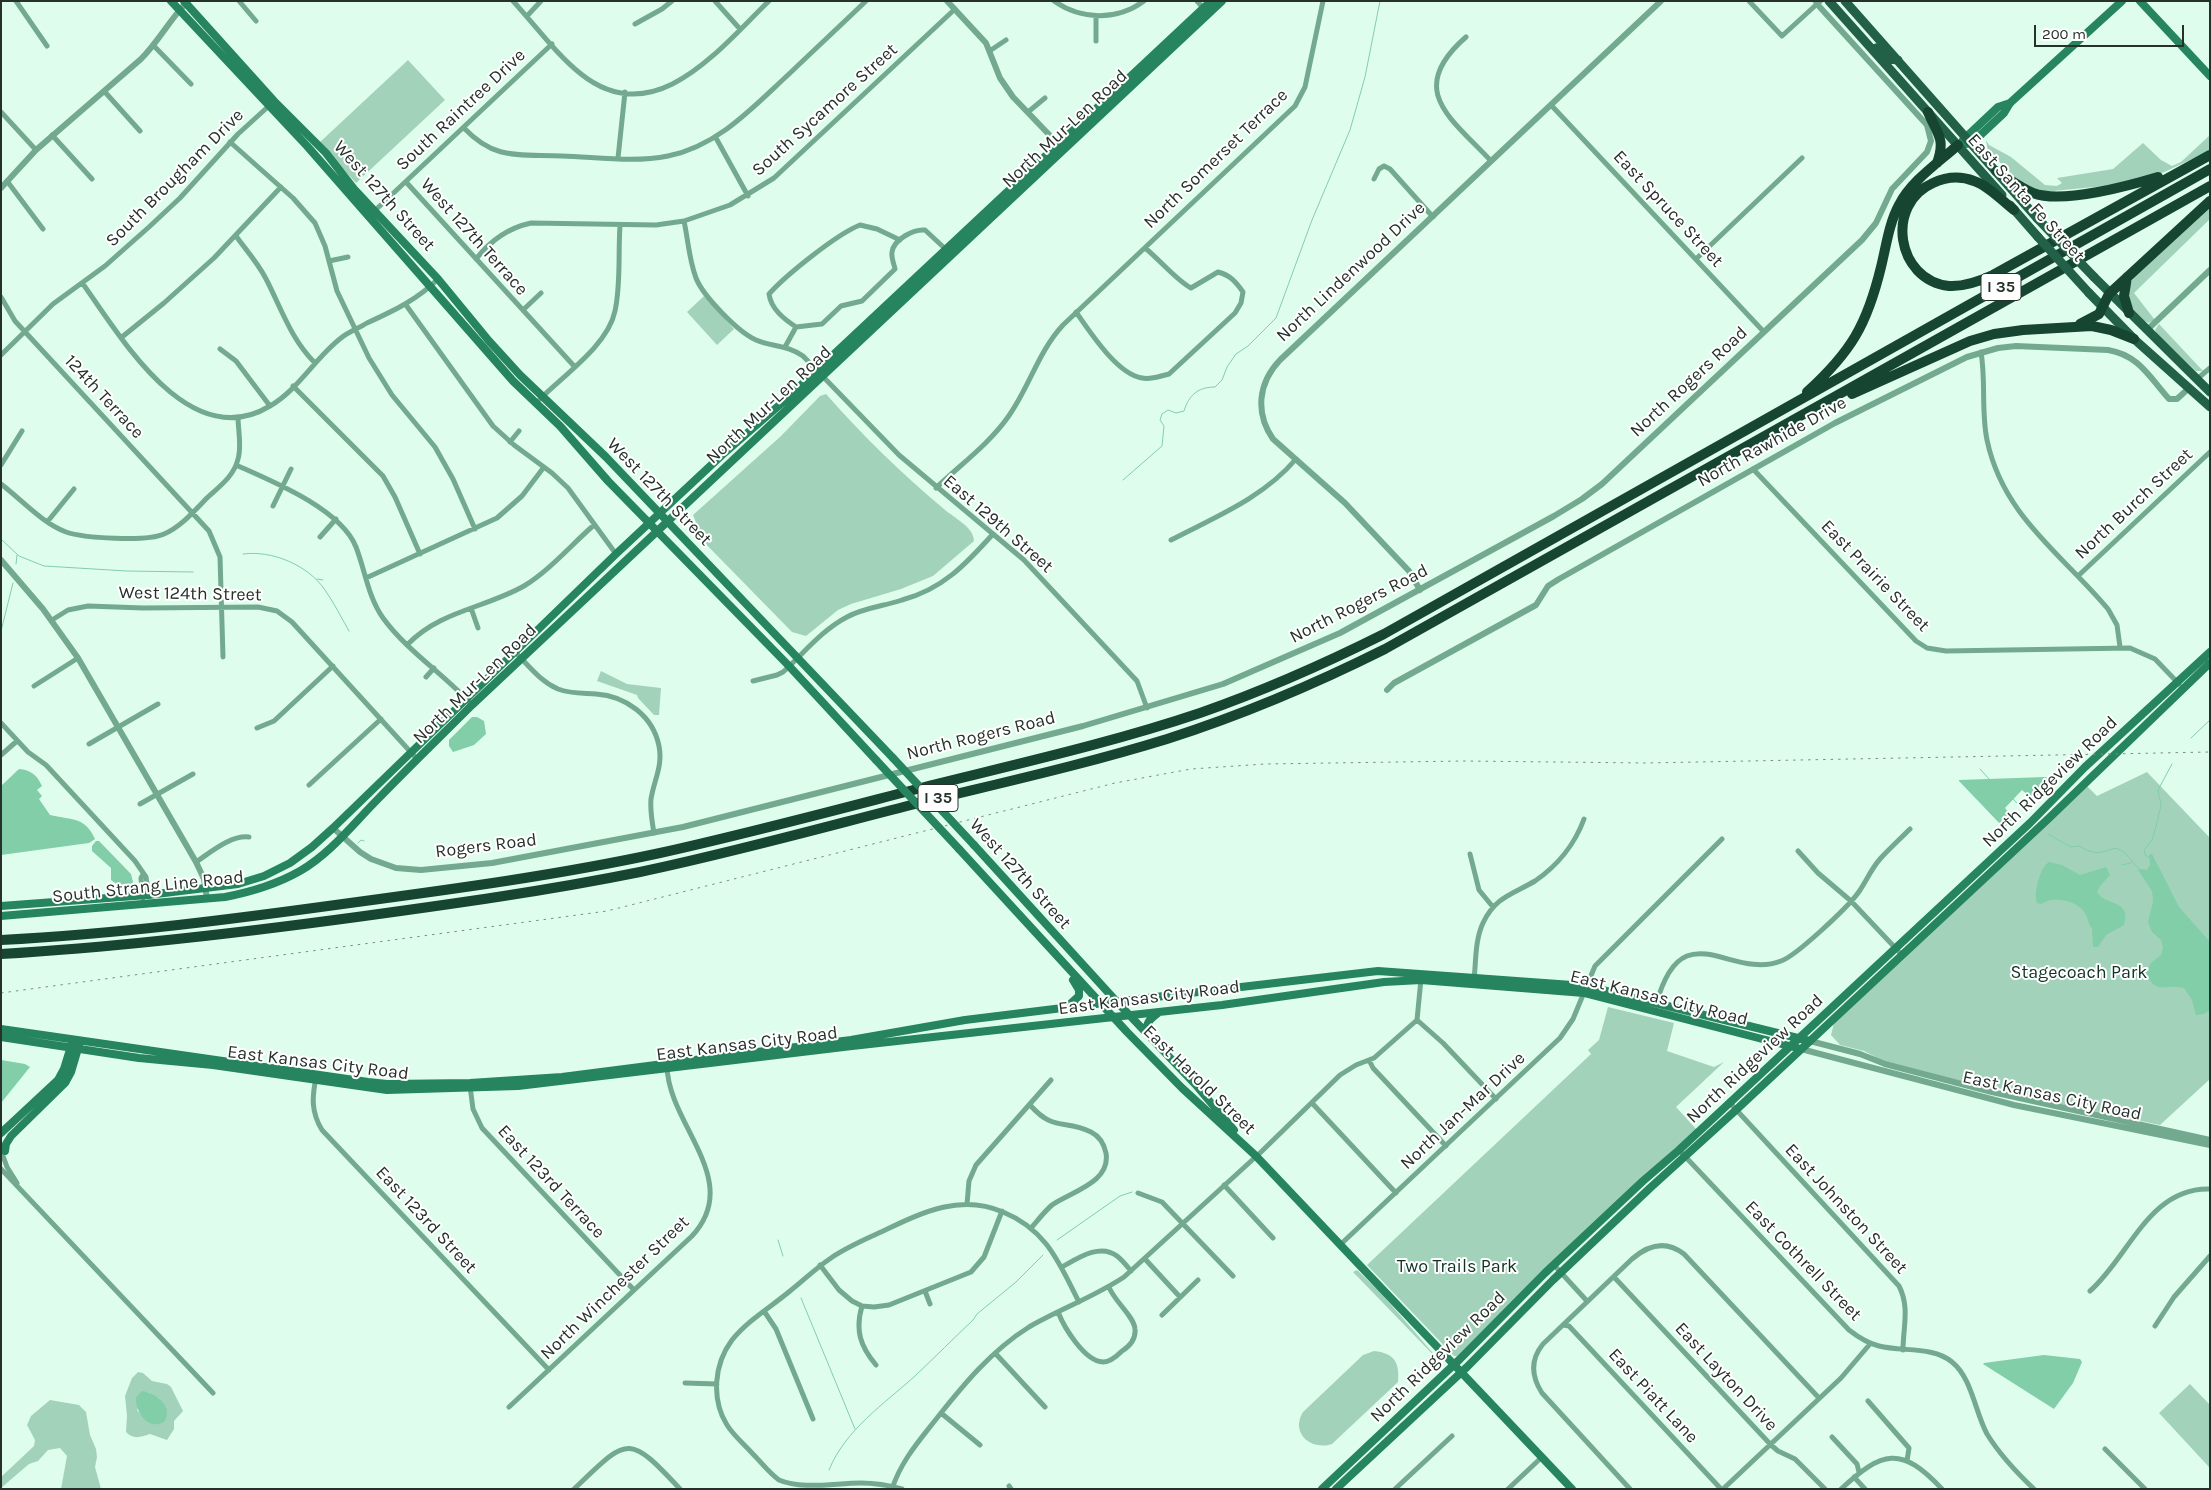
<!DOCTYPE html>
<html>
<head>
<meta charset="utf-8">
<style>
	body { margin:0 }
	#map { position:relative; width:2211px; height:1490px; overflow:hidden; background:#dffded; font-family:Karla,sans-serif }
	canvas { display:block }
	.frame { position:absolute; inset:0; border:2px solid #26312b; pointer-events:none }
	.scale { position:absolute; left:2034px; top:25px; width:150px; height:22px; box-sizing:border-box; border:2px solid #26312b; border-top:0; padding-left:6px; font-size:15px; line-height:18px; white-space:nowrap; color:#26312b; -webkit-text-stroke:4px #fff; paint-order:stroke }
</style>
</head>
<body>
<div id="map">
<canvas width="2211" height="1490"></canvas>
<div class="frame"></div>
<div class="scale">200 m</div>
</div>
<script>
const ctx = document.querySelector('canvas').getContext('2d');
ctx.lineJoin = 'round';
function fill(path, color) { ctx.fillStyle = color; ctx.fill(path, 'evenodd'); }
function trace(path, color, width, dash) { ctx.strokeStyle = color; ctx.lineWidth = width; ctx.lineCap = dash ? 'butt' : 'round'; ctx.setLineDash(dash || []); ctx.stroke(path); }
function write(font, color, halo, rows, align = 'center') {
  ctx.font = font + ' Karla,sans-serif'; ctx.lineWidth = 4; ctx.setLineDash([]); ctx.textBaseline = 'middle'; ctx.strokeStyle = halo; ctx.fillStyle = color; for (const [text, x, y, turn = 0] of rows) {
    ctx.save(); ctx.translate(x, y); ctx.rotate((+turn || 0) * Math.PI / 180); ctx.textAlign = isNaN(turn) ? turn : align; if (halo) ctx.strokeText(text, 0, 0); ctx.fillText(text, 0, 0); ctx.restore();
  }
}
const green = new Path2D(`
	M408,60L445,100L356,183L319,143Z
	M2210,135V151L2160,174L2115,185L2043,192L2020,182L1988,151L1986,140L1989,145L2011,157L2045,185L2057,186L2062,183L2057,178L2113,169L2143,143L2161,160L2172,166L2181,162Z
	M2210,206V219L2134,293L2155,320L2148,323C2131,314 2124,295 2133,278Z
	M704,296L734,329L717,345L687,312Z
	M2159,324L2203,371H2196L2158,335L2155,330Z
	M826,394C862,435 902,474 944,509C954,518 974,527 974,541L933,576L901,589L851,604L838,610L806,636L792,632L695,533L697,525L693,515L781,436L820,396Z
	M601,671L627,684L661,688L659,715H654L638,698L637,695L597,681Z
	M2147,772L2210,838V1079L2160,1125L2055,1103L1995,1087H1982L1881,1060L1864,1051L1840,1045L1831,1035L1834,1023L2086,785L2097,796Z
	M1608,1007L1674,1023L1667,1051L1714,1067L1724,1062L1676,1107L1697,1130L1459,1356H1454L1367,1265L1591,1054L1588,1050L1599,1040Z
	M1357,1270L1381,1293L1444,1366L1353,1272Z
	M1374,1351C1394,1353 1400,1362 1398,1382L1332,1444C1311,1451 1290,1433 1303,1412L1363,1355Z
	M138,1372L143,1373L152,1381L167,1384L171,1387L183,1411L174,1421V1429L167,1440L150,1434C140,1437 134,1440 126,1432L127,1416L125,1396L132,1378ZM148,1392L160,1399L145,1419L137,1410Z
	M2190,1384L2210,1405L2209,1467L2159,1413Z
	M50,1400L79,1405L86,1412L90,1435L96,1449L97,1457L95,1467L101,1489H61L67,1456L60,1448L48,1450L38,1461L29,1464L1,1488V1477L34,1446L35,1440L27,1425L31,1416Z`);
const water = new Path2D(`
	M472,717H477L484,721L486,734L474,745L453,752L449,746V740Z
	M19,769C31,770 37,775 42,786L37,790L42,796L39,799L50,815C70,820 85,816 95,839L89,843L1,855V786Z
	M2045,777L2052,779V782L2035,798L2030,797L2022,790L2005,808L2013,818L2006,826H2002L1959,781V780Z
	M96,841H99L131,874L133,882L131,886L134,888L125,890L111,880V868L92,851V846Z
	M2152,854L2179,907L2210,942V1010L2204,1014L2196,1015L2192,1000L2184,988C2163,983 2160,996 2145,974L2151,963L2161,955L2163,947L2161,940L2152,932L2148,922L2153,902L2152,891L2138,870L2142,869L2147,870L2150,865L2149,855Z
	M2049,862L2062,865L2080,875L2106,867L2110,875L2100,886L2097,892C2105,907 2132,898 2124,925L2106,935L2098,947H2093L2092,928C2088,924 2088,918 2085,913C2078,903 2065,899 2052,900C2048,900 2044,903 2041,904L2037,903C2033,894 2040,867 2049,862Z
	M1,1060L25,1064L30,1067L1,1103Z
	M2044,1355L2080,1359L2082,1362L2073,1383L2054,1409L1983,1364L1984,1363Z
	M142,1391C157,1393 174,1407 164,1422C148,1431 135,1412 136,1397Z`);
const stream = new Path2D(`
	M1123,480L1162,446L1164,426L1160,420L1162,414L1168,410L1176,413L1184,411C1189,395 1198,387 1215,387L1222,380L1227,367L1236,354L1248,346L1276,318L1312,220L1350,130L1365,77L1380,1
	M1,539L19,556L44,566L127,571L193,572
	M243,554C272,550 308,565 325,590C334,603 341,617 349,631
	M16,564L17,555
	M317,579L323,580
	M1,631L13,583
	M2191,738L2210,720
	M1980,769L1989,779
	M2013,799L2025,811
	M2048,834L2071,847L2079,846L2089,851L2098,853L2116,848L2124,852L2140,870
	M358,843L361,840L364,841
	M2150,858L2145,855L2144,850L2152,840L2156,827L2161,805L2158,790L2172,764
	M2122,865L2131,863
	M778,1240L783,1256
	M1057,1240L1120,1196L1132,1192
	M801,1298L855,1429
	M829,1470C845,1430 884,1404 915,1376C935,1357 954,1338 973,1320L977,1314L1016,1282L1043,1255`);
const minor = new Path2D(`
	M16,1L47,46
	M239,1L256,21
	M513,1C535,25 556,54 581,74C655,133 720,48 769,1
	M715,1L740,29
	M1054,1C1081,20 1117,21 1144,1
	M1197,1L1205,10
	M1749,1L1782,36L1817,4L1815,1
	M527,16L541,1
	M635,24L662,9L672,1
	M1466,37C1405,90 1451,118 1491,161
	M1096,41V16
	M154,46L191,84
	M991,50L1006,40
	M104,91L140,131
	M1551,105L1764,332
	M1,112L36,150
	M1028,112L1045,98
	M464,128C495,161 520,154 562,156C596,157 634,163 668,156C718,146 752,108 789,74C814,50 840,26 866,1
	M52,135L92,179
	M716,138L748,196
	M230,142L293,198L315,223L325,246L337,291L369,358L392,395L435,447L453,479L475,529
	M618,158L625,92
	M1374,179L1379,169L1384,166L1390,169L1433,217
	M7,181L43,229
	M406,182L574,366
	M368,217L552,44
	M684,221C688,239 689,260 696,278C703,296 738,332 756,340C772,347 788,345 803,356L899,455L1024,560L1137,681L1147,708
	M236,236C246,250 257,262 265,277C281,307 290,338 315,363
	M476,259C490,241 508,228 531,223L656,225L684,221L730,205L774,178L955,9
	M1696,259L1802,158
	M329,261L348,257
	M83,284C121,337 189,455 270,406C298,390 315,358 341,338C348,332 359,328 367,323C393,311 417,300 438,279
	M1,297L15,321L209,531L220,557L223,657
	M406,305L493,426L514,445L552,473L568,488L616,554
	M523,310L541,293
	M1076,312C1090,332 1117,374 1142,378C1151,380 1160,376 1169,374L1235,313L1241,303L1243,292C1236,282 1230,275 1218,272L1191,288C1177,281 1159,259 1145,248
	M796,327C784,319 771,309 769,294C786,275 837,234 860,225L877,229L900,240
	M122,337L164,303L214,258L281,187
	M785,347L796,327L822,324L841,306L862,301L895,269C894,264 891,257 892,252C894,239 914,229 925,230L952,255
	M220,349L236,361L270,406
	M1981,352C1986,381 1981,411 1987,440C2003,516 2061,553 2108,609L2117,625L2120,647
	M1,355L53,304L105,266L149,227L180,198L238,134L271,104
	M2197,379L2210,368
	M293,386L383,476L395,497L420,554
	M540,399C564,375 608,345 615,311C621,284 618,254 620,226
	M510,442L519,431
	M1,465L22,431
	M236,465C272,481 341,509 356,547C365,570 368,597 383,618C407,651 445,675 472,705
	M1753,469L1916,641L1927,648L1946,651L2130,648L2155,659L2179,684
	M1,484C21,499 42,523 66,532C83,538 147,542 164,534C181,527 195,510 208,497C220,486 234,476 238,459C242,446 238,430 238,417
	M936,488C960,465 989,444 1008,417C1029,388 1038,352 1063,325L1295,106L1305,87L1323,1
	M273,506L291,469
	M48,521L74,489
	M320,537L336,519
	M1171,540C1215,517 1263,498 1296,459
	M2078,576L2210,452
	M366,578L497,518L522,496L544,467
	M471,608L478,628
	M52,620L68,610L88,606L143,608L258,607L277,611L292,622L417,759
	M408,644C440,611 485,608 524,586C550,570 571,545 594,525
	M515,652C529,666 540,681 558,689C571,694 583,693 596,694C626,696 653,716 659,746C663,766 654,780 651,799C650,810 652,822 654,833
	M426,677L434,668
	M753,681L777,675L783,672C804,653 822,630 847,617C863,608 884,606 902,600C943,589 966,564 993,534
	M34,686L78,658
	M1,723L28,752L46,765L135,861L146,877L149,897
	M257,728L274,721L333,666
	M89,744L158,704
	M1,755L17,741
	M309,785L381,719
	M140,804L193,774
	M1798,851L1818,873L1851,901L1902,955
	M1470,854L1479,890L1493,907
	M196,862C211,852 231,835 249,837
	M143,898L141,878L143,874
	M1474,980C1476,961 1475,940 1483,923C1495,897 1513,894 1535,881C1557,866 1575,844 1584,819
	M1656,1005C1682,909 1730,981 1781,961C1796,956 1847,908 1858,893C1866,882 1871,869 1880,859C1890,848 1900,839 1910,829
	M1417,1020L1443,1043L1496,1099
	M1369,1060L1373,1068L1446,1146
	M316,1078C312,1097 311,1112 322,1130L549,1370
	M470,1086L473,1109L482,1128L634,1290
	M1312,1103L1396,1193
	M1730,1103L1899,1286C1910,1307 1903,1328 1903,1350
	M1030,1105C1054,1132 1064,1119 1091,1132C1099,1136 1104,1144 1106,1153C1111,1183 1070,1192 1052,1205C1044,1212 1038,1220 1031,1228
	M1679,1150L1849,1330C1858,1337 1867,1343 1879,1346C1902,1352 1933,1346 1952,1362C1972,1378 1975,1412 1987,1434C2000,1455 2016,1472 2034,1489
	M3,1156L7,1167L17,1183
	M1,1169L213,1393
	M1224,1185L1273,1238
	M1138,1193L1162,1202L1233,1276
	M967,1204L969,1181L976,1165L1051,1080
	M1341,1244L1560,1038L1573,1019L1595,966L1722,839
	M1145,1259L1180,1297
	M820,1265L839,1290L852,1301L862,1306L874,1307L889,1305L971,1272L984,1257L1002,1211
	M1554,1265L1587,1301
	M1062,1267C1078,1258 1100,1243 1117,1256C1122,1260 1127,1266 1131,1271
	M1614,1277L1771,1445L1778,1451L1795,1459L1825,1489
	M925,1291L930,1304
	M2090,1291C2129,1257 2149,1187 2210,1189
	M862,1306C855,1330 860,1346 876,1365
	M764,1311L776,1329L813,1419
	M1058,1312C1064,1327 1084,1361 1103,1362C1110,1362 1117,1356 1122,1351C1130,1346 1136,1339 1135,1329C1134,1316 1114,1301 1109,1287
	M1162,1315L1198,1280
	M1563,1325L1569,1326L1721,1489
	M2155,1326L2174,1297L2210,1256
	M995,1353L1045,1407
	M685,1383L717,1384
	M1868,1401L1909,1448L1907,1461
	M509,1407L692,1236C744,1180 668,1125 667,1066
	M941,1413L980,1445
	M1832,1437L1857,1464L1859,1472
	M2105,1449L2145,1489
	M1854,1477L1865,1489
	M1009,1486L1011,1489
	M574,1489C628,1438 627,1432 680,1489
	M892,1489C901,1461 919,1441 937,1418C964,1384 991,1351 1029,1327C1060,1309 1094,1297 1124,1277L1261,1152L1340,1075L1356,1065L1374,1058L1417,1020L1421,979
	M902,1489C888,1485 875,1483 861,1483C835,1483 802,1490 779,1480C769,1473 761,1462 752,1453C744,1444 734,1436 727,1425C711,1399 714,1364 732,1340C748,1320 771,1307 790,1291C804,1280 816,1268 831,1258C847,1247 864,1240 881,1232C921,1213 960,1193 1003,1212C1047,1230 1059,1263 1079,1302
	M1395,1489L1452,1436
	M1508,1489L1542,1457
	M1630,1489L1542,1393C1531,1376 1530,1360 1543,1344L1632,1259C1648,1245 1666,1240 1684,1254L1819,1398
	M1723,1489L1841,1378L1870,1344
	M1841,1489C1882,1451 1901,1445 1942,1489`);
const tertiary = new Path2D(`
	M947,1L986,43L1000,78L1013,97L1060,146
	M1,188L36,150L141,59C159,41 170,19 188,1
	M2147,330L2210,270
	M1,560L43,609L78,658L196,862L204,879L207,899
	M1420,590L1409,571L1345,503L1273,439C1255,413 1258,383 1280,360L1661,1
	M1387,690L1394,683L1536,605L1548,586L1559,579L1835,423L1967,357L1998,348L2016,346L2108,350C2139,355 2150,378 2169,399H2177L2189,388
	M333,828L360,852L371,859L396,868L421,870L492,863L683,827L1083,726L1223,684L1340,633L1554,516L1582,499L1602,484L1862,240L1876,223L1892,189L1927,152L1931,141L1927,125L1817,4L1820,1
	M1810,1041L1860,1054L1885,1064L1992,1092L2210,1140
	M1801,1049L2014,1105L2210,1145`);
const secondary = new Path2D(`
	M171,1L307,146L513,381L560,426L608,481L789,666L876,760
	M184,1L274,101L326,153L354,189L438,279L489,341L520,375L606,457L893,758
	M2140,1L2210,76
	M1963,140L1998,107L2010,103
	M1958,145L1972,143L2004,113L2010,103L2122,1
	M974,845L1116,1001L1195,1084L1234,1130
	M959,849L1127,1032L1182,1088L1256,1156L1572,1489
	M1,906L148,895L238,884L264,876L290,863L312,847L333,828L616,554L722,455L783,402L1211,1
	M1,916L225,897C251,892 277,884 300,871C331,853 353,824 378,799C409,767 441,736 472,705L1222,1
	M1068,1006L1079,996V990L1073,980
	M1,1029L368,1082L387,1084L470,1083L562,1077L851,1040L965,1020L1087,1005L1378,971L1586,986L1810,1041
	M1148,1035C1144,1024 1150,1019 1158,1013
	M1,1037L139,1058L213,1065L387,1090L518,1086L852,1046L1222,1005L1384,982L1421,980L1584,993L1801,1049
	M1,1133L58,1080L64,1069L72,1043
	M5,1151L6,1144L11,1136L65,1083L71,1072L79,1045
	M1322,1489L1460,1359L1545,1273L1643,1181L1679,1150L2030,823L2085,767L2210,652
	M1336,1489L1467,1367L1553,1280L1650,1188L1736,1110L2048,819L2210,663`);
const primary = new Path2D(`
	M1829,1L2002,195
	M1845,1L2037,218
	M1876,48L1889,59L1898,60
	M2010,205L2038,237
	M2094,277L2210,392
	M2089,293L2134,339L2210,407`);
const motorway = new Path2D(`
	M1928,112C1937,134 1946,138 1937,163
	M1996,171C2008,178 2020,188 2033,193C2062,204 2128,186 2158,177
	M2014,210C2002,201 1989,186 1974,181C1961,176 1946,177 1933,183C1885,204 1896,280 1949,286C1965,287 1980,281 1993,275L2210,155
	M2127,277L2124,296L2129,313
	M2080,324L2099,314L2109,294L2210,201
	M1807,392C1851,352 1867,325 1881,267C1886,247 1889,223 1899,205C1911,181 1938,163 1958,145
	M1852,394L1970,341L1994,334L2023,330L2092,326L2111,330L2134,339
	M1,940C118,934 234,919 350,903C454,889 558,875 660,853C746,834 832,811 917,789C1012,765 1108,744 1200,713C1263,691 1324,664 1384,634L2210,169
	M1,954C120,947 239,933 357,917C452,904 546,891 640,872C731,853 821,828 911,805C996,784 1083,765 1167,739C1242,715 1315,684 1385,649L2210,186`);
const rail = new Path2D(`
	M1,993L607,911L1115,783L1191,769L1265,764L1464,761L1646,763L2210,752`);
const secondaryBridge = new Path2D(`
	M893,758L974,845
	M876,760L959,849`);
const primaryBridge = new Path2D(`
	M2037,218L2094,277
	M2038,237L2089,293`);
const shields = [
	[2001,287,40],
	[938,798,40]
];
const shieldNames = [
	["I 35",2001,287],
	["I 35",938,798]
];
const streetNames = [
	["South Raintree Drive",461,110,-43],
	["South Sycamore Street",825,110,-42],
	["North Mur-Len Road",1065,129,-43],
	["North Somerset Terrace",1216,159,-44],
	["South Brougham Drive",175,178,-45],
	["West 127th Street",384,196,48],
	["East Santa Fe Street",2026,198,48],
	["East Spruce Street",1668,209,47],
	["West 127th Terrace",474,237,48],
	["North Lindenwood Drive",1351,272,-43],
	["North Rogers Road",1689,382,-43],
	["124th Terrace",104,397,47],
	["North Mur-Len Road",769,405,-43],
	["North Rawhide Drive",1772,442,-29],
	["West 127th Street",659,492,46],
	["North Burch Street",2134,504,-43],
	["East 129th Street",998,524,41],
	["East Prairie Street",1875,576,46],
	["West 124th Street",190,594,1],
	["North Rogers Road",1359,604,-27],
	["North Mur-Len Road",475,684,-44],
	["North Rogers Road",981,736,-14],
	["North Ridgeview Road",2050,782,-44],
	["Rogers Road",486,846,-7],
	["West 127th Street",1020,874,48],
	["South Strang Line Road",148,887,-6],
	["East Kansas City Road",1149,998,-7],
	["East Kansas City Road",1659,998,14],
	["East Kansas City Road",747,1044,-7],
	["North Ridgeview Road",1755,1059,-43],
	["East Kansas City Road",318,1063,7],
	["East Harold Street",1199,1080,44],
	["East Kansas City Road",2052,1096,12],
	["North Jan-Mar Drive",1463,1111,-43],
	["East 123rd Terrace",551,1182,47],
	["East Johnston Street",1846,1209,47],
	["East 123rd Street",426,1220,47],
	["East Cothrell Street",1803,1261,46],
	["North Winchester Street",615,1288,-44],
	["North Ridgeview Road",1438,1357,-44],
	["East Layton Drive",1726,1377,47],
	["East Piatt Lane",1653,1396,47]
];
const parkNames = [
	["Stagecoach Park",2079,973],
	["Two Trails Park",1457,1267]
];
fill(green, '#a2d3ba');
fill(water, '#81cea9');
trace(stream, '#81cea9', 1);
trace(minor, '#73a98f', 5);
trace(tertiary, '#73a98f', 6);
trace(secondary, '#26845f', 8);
trace(primary, '#226147', 9);
trace(motorway, '#164531', 10);
trace(rail, '#7a8e83', 1, [2.5, 5]);
trace(secondaryBridge, '#26845f', 8);
trace(primaryBridge, '#226147', 9);
for (const [x, y, w] of shields) { const box = new Path2D(); box.roundRect(x - w / 2, y - 13.5, w, 27, 4); ctx.fillStyle = '#fff'; ctx.fill(box); trace(box, '#26312b', 1); }
write('bold 16px', '#26312b', null, shieldNames);
write('18px', '#26312b', '#fff', streetNames);
write('18px', '#0e3223', '#fff', parkNames);
</script>
</body>
</html>
